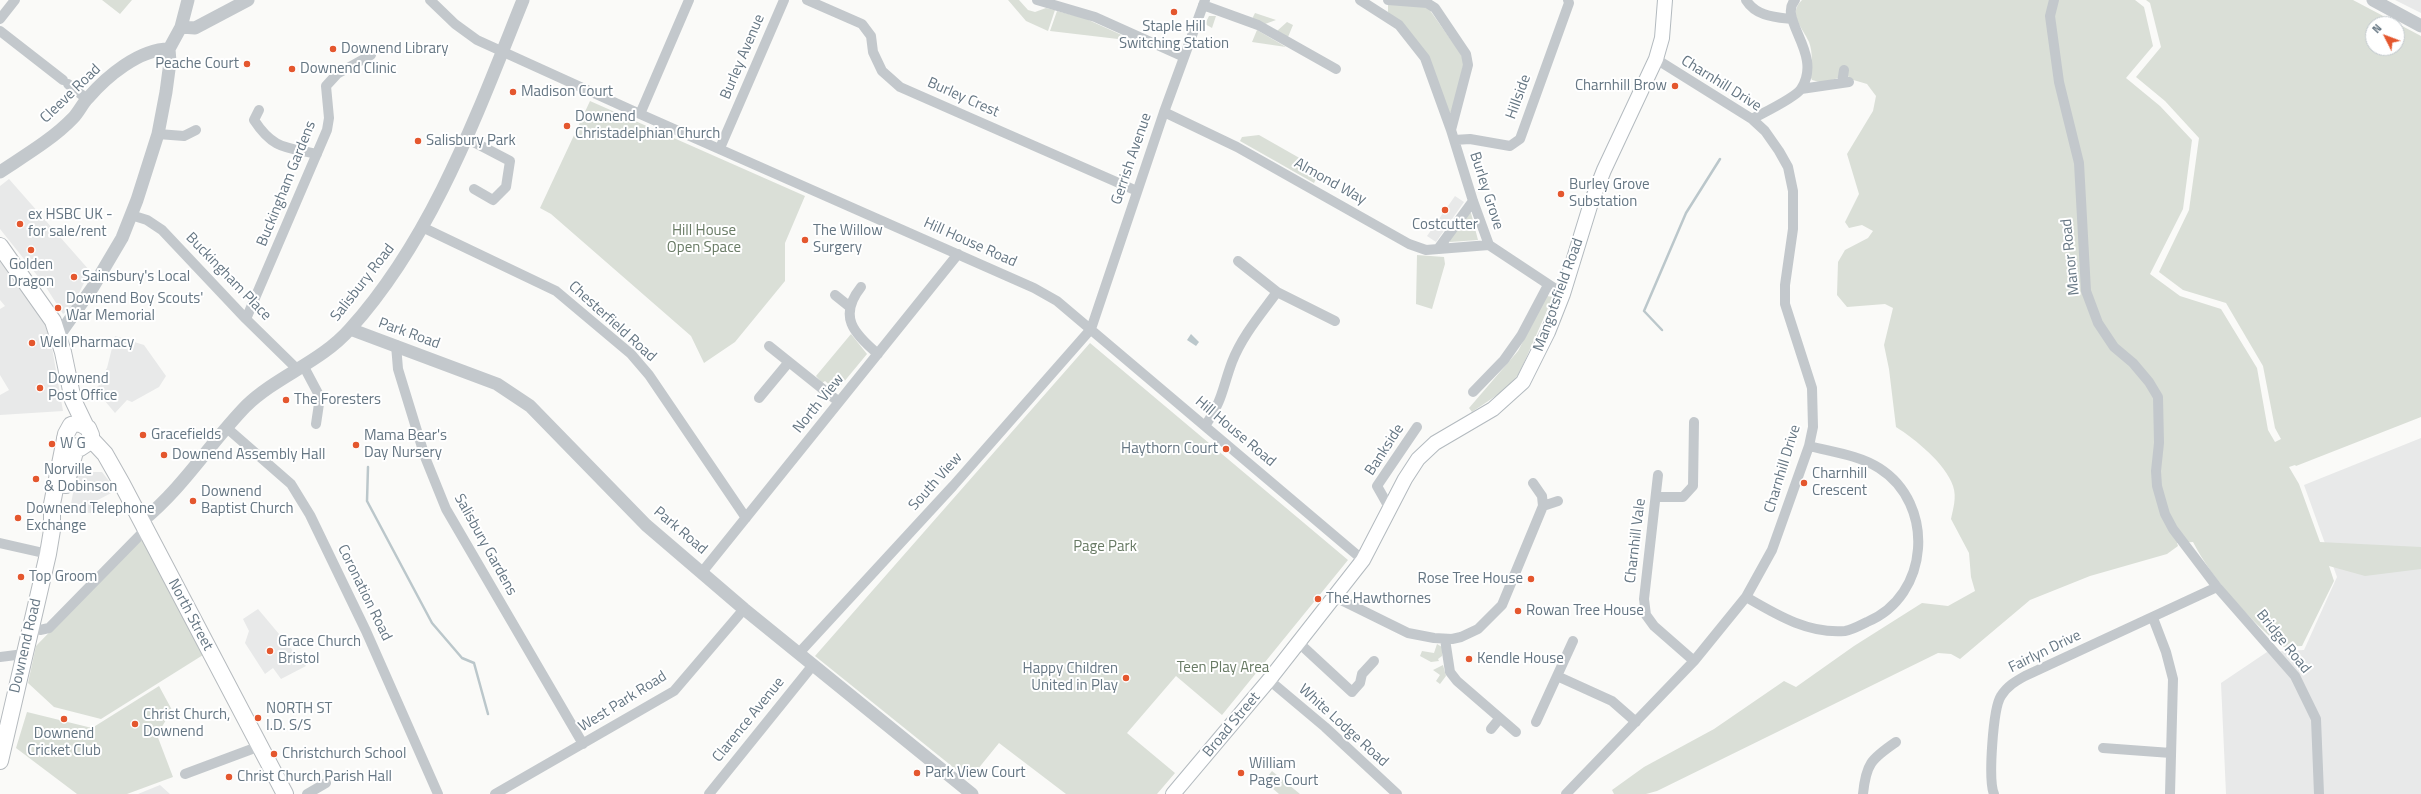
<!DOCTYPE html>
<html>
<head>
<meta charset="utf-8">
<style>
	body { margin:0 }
	#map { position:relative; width:2421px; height:794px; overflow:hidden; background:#fafaf8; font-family:"Titillium Web",sans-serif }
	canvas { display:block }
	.north { position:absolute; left:2365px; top:16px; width:40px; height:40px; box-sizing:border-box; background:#fff; border:1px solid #c1c8cd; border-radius:50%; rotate:312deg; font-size:11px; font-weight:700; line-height:16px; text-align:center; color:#657683 }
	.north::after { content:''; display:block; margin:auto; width:14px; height:18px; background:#e4572e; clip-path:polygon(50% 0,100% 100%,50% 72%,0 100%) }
</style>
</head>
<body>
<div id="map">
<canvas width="2421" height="794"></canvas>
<div class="north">N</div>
</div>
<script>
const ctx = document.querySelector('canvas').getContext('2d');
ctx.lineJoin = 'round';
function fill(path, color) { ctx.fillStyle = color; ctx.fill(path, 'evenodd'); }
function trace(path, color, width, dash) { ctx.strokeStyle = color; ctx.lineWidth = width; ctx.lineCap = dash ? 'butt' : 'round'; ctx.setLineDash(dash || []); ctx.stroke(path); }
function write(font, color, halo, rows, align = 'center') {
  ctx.font = font + ' "Titillium Web",sans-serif'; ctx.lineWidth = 4; ctx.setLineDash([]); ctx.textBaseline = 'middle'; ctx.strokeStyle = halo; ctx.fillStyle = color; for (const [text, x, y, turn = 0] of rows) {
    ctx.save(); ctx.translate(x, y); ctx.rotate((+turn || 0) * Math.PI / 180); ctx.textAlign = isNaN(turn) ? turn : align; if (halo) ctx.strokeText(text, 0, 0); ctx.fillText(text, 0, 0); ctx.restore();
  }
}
const built = new Path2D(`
	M2395,0H2421V13Z
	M9,179L90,271L73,305L63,314L44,284L0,229V186Z
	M1455,196L1464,202L1436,242L1427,236Z
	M0,261L45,322L50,336L63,411L0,415V395L9,390L0,375V309L5,306L0,300Z
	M115,336L144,345L166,376L159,387L132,402L127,400L115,413L95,389L100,384L103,374L107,368Z
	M2421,438V794H2226L2221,683L2267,652L2304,650L2337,577L2304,485Z
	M77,472H102L112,485L115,491L96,501L100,513H89L70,509Z
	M258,609L306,666L281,679L273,668L265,674L245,643L249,631L243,619Z
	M160,785L170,794H138Z`);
const green = new Path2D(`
	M102,0H132L120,14Z
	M1008,0H1019L1028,10L1035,12L1046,8L1055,10L1048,31L1026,21Z
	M1802,0H2135L2144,7L2153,46L2126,78L2160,106L2192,140L2183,209L2150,274L2180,296L2221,309L2257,368L2268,430L2275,442L2281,439L2275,428L2263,366L2226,303L2183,290L2159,272L2189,210L2199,138L2165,101L2136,77L2161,47L2150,3L2146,0H2353L2421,36V417L2296,466L2295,465L2289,467L2299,484L2320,542L2421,547V569L2365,576L2329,566L2334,581L2302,646L2282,647C2251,621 2211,578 2193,542L2177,543L2178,546L2167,554L2090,576L2030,600L1960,659L1951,654L1938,653L1657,791L1646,794H1614L1612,790L1644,767L1714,729L1784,681L1796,687L1854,646L1922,603L1948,606L1975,591L1971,577L1969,553L1951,519C1953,509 1957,497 1953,486C1946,464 1915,439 1896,427L1889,369L1884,345L1893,308L1885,304L1847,307L1837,295L1838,262L1845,250L1868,238L1873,231L1862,225L1849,228L1845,222L1859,194L1847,154L1873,111L1876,96L1867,84L1850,79L1847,75L1823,83L1812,80L1810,76C1812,66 1813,52 1809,42C1803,28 1787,14 1802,0ZM2373,24H2397V48H2373Z
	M1388,4L1421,5L1429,9L1461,54L1464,62L1452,113L1448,112L1432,67L1388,12Z
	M1057,11L1084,18L1135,41L1050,31Z
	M1255,13L1276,20L1265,24L1252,19Z
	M1209,16H1216L1212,28L1205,24Z
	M1287,22L1293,25L1288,37L1277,31Z
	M1257,30L1286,47L1252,42Z
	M590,101L805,196L785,243V281L735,342L704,363L691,336L551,214L540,208Z
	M1259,135L1303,160L1316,179L1314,183L1240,141L1242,137Z
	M1468,213H1471L1478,240L1450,242L1449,239Z
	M1417,255L1444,257L1445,264L1432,309L1416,304Z
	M1547,296L1553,297L1519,374L1506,389L1472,412L1469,408L1518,351Z
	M851,334L867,354L838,389H834L825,381L822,383L816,376Z
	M1090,343L1348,560L1222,715L1176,676L1127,733L1175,773L1157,794H1066L999,743L969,780L815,656Z
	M145,540L203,655L101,719L54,707L28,683L36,646L138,541Z
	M1437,644L1442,647V656L1438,659L1439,661L1431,662L1420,656L1422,651L1434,653Z
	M1443,665L1446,676L1440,684L1436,681L1440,675L1433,670Z
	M159,686L172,710L157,735L173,777L127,794H77L16,748L27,712L92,728Z
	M1272,771L1300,794H1279L1264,781Z`);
const water = new Path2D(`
	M1191,334L1199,342L1196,346L1187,340Z`);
const stream = new Path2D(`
	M1662,330L1644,311L1686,213L1720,159
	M368,467L367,501L432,623L462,658L474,663L488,714`);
const minor = new Path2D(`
	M430,0L455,24L477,40L640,114L1034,288L1057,301L1363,560
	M807,0L862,24L871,36L873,52L882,71L900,87L1137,191
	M1037,0L1095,17L1184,57
	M1360,0L1399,25L1425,58L1451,130L1473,201L1489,245L1563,294
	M1388,0L1427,3L1435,8L1466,54L1468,65L1451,130
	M1746,0C1756,16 1774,17 1791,19
	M2054,0L2050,16L2059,82L2079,163L2086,291L2098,323L2114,347L2133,363L2149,382L2158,397L2159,443L2156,471L2157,486L2165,514L2173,529L2217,587L2295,676L2316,719L2319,794
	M1203,5L1258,25L1336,69
	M0,19L15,0
	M0,31L63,80
	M1842,83L1844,70
	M68,84L87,99
	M1801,89L1849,82
	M259,110L254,120C273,149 285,147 317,154
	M1164,112L1237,147L1409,244L1426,250L1489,245
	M640,114L689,0
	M1752,119C1763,113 1795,98 1801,89C1824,54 1777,19 1795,0
	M158,134L184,136L196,130
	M466,138L510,161L506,187L493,200L474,189
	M1454,140L1470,139L1510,146L1520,139L1569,3L1568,0
	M720,148L784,0
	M131,215L147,220L162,230L246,319L297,369
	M422,227L556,291L631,354L649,375L746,518
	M1438,249L1473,201
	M1238,261L1277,292L1335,321
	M861,287C838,316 853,333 878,354
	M835,295L850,307
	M246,319L327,130L329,118L326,86L337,74L371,55
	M396,345L398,369L425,457L446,509L583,744
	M769,346L839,402
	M303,365L320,397L316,424
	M1473,392L1504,360L1521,336L1548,285
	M759,398L788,363
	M1205,426C1223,400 1222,389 1232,362C1242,336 1261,314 1277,292
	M228,429L291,484L310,515L366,631L438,794
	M1658,475L1644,599L1646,615L1654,626L1694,661
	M1656,497H1683L1693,486L1694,422
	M1543,506L1558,501
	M1390,509L1377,486L1417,427
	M0,543L48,554
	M703,571L958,254
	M1335,597L1408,633L1434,638L1452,639L1461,637L1478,629L1502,605L1543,506L1542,496L1533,483
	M1746,597C1777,615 1808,634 1845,631C1852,630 1861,625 1867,622C1930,596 1936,504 1879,468C1859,455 1832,452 1809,446
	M2153,618L2166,652L2173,679L2170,794
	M31,626L40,630L49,628L146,529
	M1445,639L1450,672L1457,681L1516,732
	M1299,643L1352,692L1360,683L1362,674L1374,661
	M799,653L953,486L1091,329L1164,112L1205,0
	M0,657L24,654
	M1557,676L1612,701L1636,722
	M1269,680L1325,727L1397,794
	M1536,722L1573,641
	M1491,729L1500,718
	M2103,748L2171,753
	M185,774L260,746
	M307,794L326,783
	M495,794L674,691L744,609
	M709,794L813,665
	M1566,794L1694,661L1746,597L1772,550L1809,446L1813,427L1812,388L1785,304V285L1793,229V191L1788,167L1779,151L1765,131L1752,119L1656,59
	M1863,794C1866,764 1871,759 1896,742
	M1994,794C1988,780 1993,708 2001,696C2007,686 2016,681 2025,676L2217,587`);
const tertiary = new Path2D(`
	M2373,0L2421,26
	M181,27L195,28L248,0
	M0,172C24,156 53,139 73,118C79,112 82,104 88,98C106,77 139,49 169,49
	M350,329L497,384L530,406L646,525L744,609L972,794
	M59,335L93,287L122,238L137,200L158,134L166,92L170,62L169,49L181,27L188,0
	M142,521C183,488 210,443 246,406C277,376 321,362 350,329C433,237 477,114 523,0`);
const secondary = new Path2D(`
	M1173,794L1269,680L1363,560L1405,479L1418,459L1435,443L1493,409L1523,382L1548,332L1563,294L1591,203L1604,170L1656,59L1662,38L1665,0`);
const primary = new Path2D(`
	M0,246L53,321L63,352L73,400L85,425
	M91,439L105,454L122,484L285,794
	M66,485L76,448
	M0,761L48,554L52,530V504L66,434L71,425L79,423L88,428L91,435L89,442L80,448L69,445L65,438`);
const markers = [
	[1174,12,4,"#e4572e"],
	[333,49,4,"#e4572e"],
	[247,64,4,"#e4572e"],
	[292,69,4,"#e4572e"],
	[1675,86,4,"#e4572e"],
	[513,92,4,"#e4572e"],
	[567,126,4,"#e4572e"],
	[418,141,4,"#e4572e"],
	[1561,194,4,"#e4572e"],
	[1445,210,4,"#e4572e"],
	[20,224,4,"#e4572e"],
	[805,240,4,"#e4572e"],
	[31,250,4,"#e4572e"],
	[74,277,4,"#e4572e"],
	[58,308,4,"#e4572e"],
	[32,343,4,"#e4572e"],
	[40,388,4,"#e4572e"],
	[286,400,4,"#e4572e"],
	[143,435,4,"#e4572e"],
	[52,444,4,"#e4572e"],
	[356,445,4,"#e4572e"],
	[1226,449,4,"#e4572e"],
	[164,455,4,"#e4572e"],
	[36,479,4,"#e4572e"],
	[1804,483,4,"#e4572e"],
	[193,501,4,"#e4572e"],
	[18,518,4,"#e4572e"],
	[21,577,4,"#e4572e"],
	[1531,579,4,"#e4572e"],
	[1318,599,4,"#e4572e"],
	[1518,611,4,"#e4572e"],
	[270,651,4,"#e4572e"],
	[1469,659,4,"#e4572e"],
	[1126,678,4,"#e4572e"],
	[258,718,4,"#e4572e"],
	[64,719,4,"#e4572e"],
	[135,724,4,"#e4572e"],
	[274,754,4,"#e4572e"],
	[917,773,4,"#e4572e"],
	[1241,773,4,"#e4572e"],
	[229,777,4,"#e4572e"]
];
const poiNames = [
	["Staple Hill",1174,27,"center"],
	["Switching Station",1174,44,"center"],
	["Downend Library",341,49],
	["Peache Court",239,64,"right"],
	["Downend Clinic",300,69],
	["Charnhill Brow",1667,86,"right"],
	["Madison Court",521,92],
	["Downend",575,117],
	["Christadelphian Church",575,134],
	["Salisbury Park",426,141],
	["Burley Grove",1569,185],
	["Substation",1569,202],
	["ex HSBC UK -",28,215],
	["for sale/rent",28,232],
	["Costcutter",1445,225,"center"],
	["The Willow",813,231],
	["Surgery",813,248],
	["Golden",31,265,"center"],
	["Dragon",31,282,"center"],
	["Sainsbury's Local",82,277],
	["Downend Boy Scouts'",66,299],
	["War Memorial",66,316],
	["Well Pharmacy",40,343],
	["Downend",48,379],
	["Post Office",48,396],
	["The Foresters",294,400],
	["Gracefields",151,435],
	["Mama Bear's",364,436],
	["Day Nursery",364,453],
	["W G",60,444],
	["Haythorn Court",1218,449,"right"],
	["Downend Assembly Hall",172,455],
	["Norville",44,470],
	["& Dobinson",44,487],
	["Charnhill",1812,474],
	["Crescent",1812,491],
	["Downend",201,492],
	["Baptist Church",201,509],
	["Downend Telephone",26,509],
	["Exchange",26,526],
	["Top Groom",29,577],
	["Rose Tree House",1523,579,"right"],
	["The Hawthornes",1326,599],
	["Rowan Tree House",1526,611],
	["Grace Church",278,642],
	["Bristol",278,659],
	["Kendle House",1477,659],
	["Happy Children",1118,669,"right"],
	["United in Play",1118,686,"right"],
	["NORTH ST",266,709],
	["I.D. S/S",266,726],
	["Christ Church,",143,715],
	["Downend",143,732],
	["Downend",64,734,"center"],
	["Cricket Club",64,751,"center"],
	["Christchurch School",282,754],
	["William",1249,764],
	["Page Court",1249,781],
	["Park View Court",925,773],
	["Christ Church Parish Hall",237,777]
];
const streetNames = [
	["Burley Avenue",743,57,-67],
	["Charnhill Drive",1721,84,32],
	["Cleeve Road",71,94,-44],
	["Hillside",1519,97,-70],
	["Burley Crest",963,98,24],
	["Gerrish Avenue",1132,159,-71],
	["Almond Way",1330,182,29],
	["Buckingham Gardens",287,184,-68],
	["Burley Grove",1486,191,72],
	["Hill House Road",970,243,24],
	["Manor Road",2071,257,-96],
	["Buckingham Place",228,277,46],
	["Salisbury Road",363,283,-52],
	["Mangotsfield Road",1559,295,-70],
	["Chesterfield Road",612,322,42],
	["Park Road",409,334,20],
	["North View",819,404,-51],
	["Hill House Road",1235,432,40],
	["Bankside",1385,450,-57],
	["Charnhill Drive",1783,469,-73],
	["South View",936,482,-48],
	["Park Road",680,531,40],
	["Charnhill Vale",1636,541,-83],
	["Salisbury Gardens",485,545,61],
	["Coronation Road",364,593,64],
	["North Street",190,615,62],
	["Bridge Road",2283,642,51],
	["Downend Road",26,646,-77],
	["Fairlyn Drive",2045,652,-26],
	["West Park Road",623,702,-32],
	["Clarence Avenue",749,720,-51],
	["Broad Street",1232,725,-50],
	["White Lodge Road",1343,726,42]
];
const parkNames = [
	["Hill House",704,231],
	["Open Space",704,248],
	["Page Park",1105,547],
	["Teen Play Area",1223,668]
];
fill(built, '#e8e9e9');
fill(green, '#dadfd7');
fill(water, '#bbc7cb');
trace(stream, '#bbc7cb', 2.5);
trace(secondary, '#b3babf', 16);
trace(primary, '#b5babe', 18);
trace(minor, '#c3c8cc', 10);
trace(tertiary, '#c3c8cc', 13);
trace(secondary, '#fff', 14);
trace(primary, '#fff', 16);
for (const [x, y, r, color] of markers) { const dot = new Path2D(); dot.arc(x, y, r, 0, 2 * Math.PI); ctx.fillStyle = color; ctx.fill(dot); trace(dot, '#fff', 1.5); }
write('15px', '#657683', '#fff', poiNames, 'left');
write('15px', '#657683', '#fff', streetNames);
write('15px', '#687a64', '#fff', parkNames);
</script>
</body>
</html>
